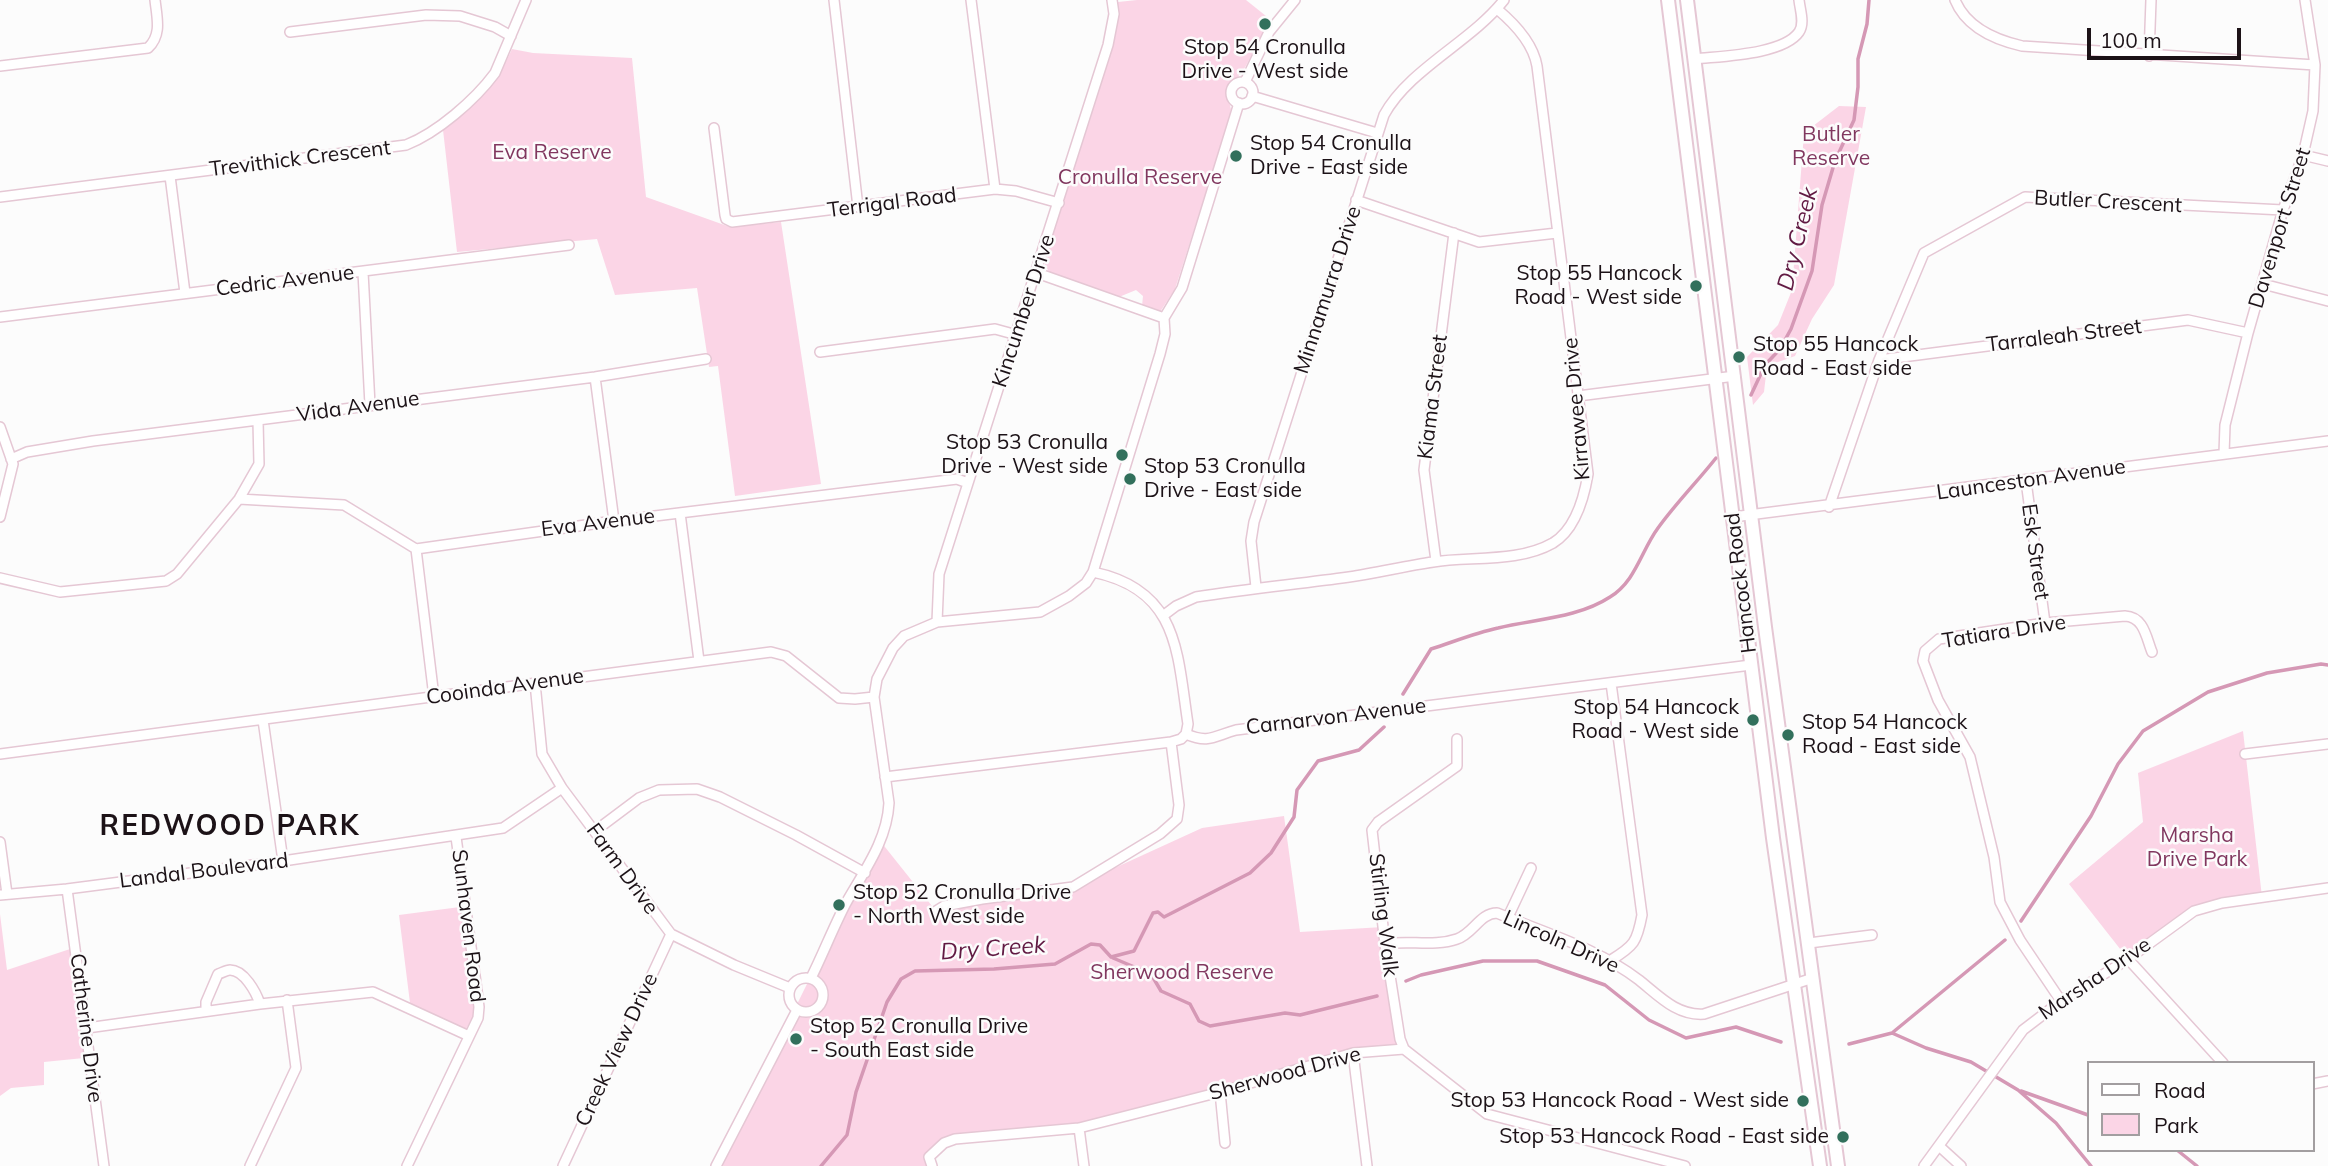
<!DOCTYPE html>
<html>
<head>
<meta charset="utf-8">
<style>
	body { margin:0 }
	#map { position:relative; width:2328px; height:1166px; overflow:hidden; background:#fcfcfc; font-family:Mulish,sans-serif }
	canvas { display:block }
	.legend { position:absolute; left:2087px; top:1061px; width:228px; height:91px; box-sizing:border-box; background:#fcfcfc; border:2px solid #a29ea0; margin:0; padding:9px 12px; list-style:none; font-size:21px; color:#1c1217 }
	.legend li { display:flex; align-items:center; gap:14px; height:35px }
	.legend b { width:35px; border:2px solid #a29ea0 }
	.scale { position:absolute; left:2087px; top:28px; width:154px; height:32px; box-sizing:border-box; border:4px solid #1c1217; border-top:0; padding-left:9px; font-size:21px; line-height:24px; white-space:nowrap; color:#1c1217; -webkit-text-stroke:5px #fcfcfc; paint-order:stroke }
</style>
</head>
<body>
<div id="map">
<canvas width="2328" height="1166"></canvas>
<ul class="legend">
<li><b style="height:9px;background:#fff"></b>Road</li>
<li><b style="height:19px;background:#fbd5e6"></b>Park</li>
</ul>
<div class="scale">100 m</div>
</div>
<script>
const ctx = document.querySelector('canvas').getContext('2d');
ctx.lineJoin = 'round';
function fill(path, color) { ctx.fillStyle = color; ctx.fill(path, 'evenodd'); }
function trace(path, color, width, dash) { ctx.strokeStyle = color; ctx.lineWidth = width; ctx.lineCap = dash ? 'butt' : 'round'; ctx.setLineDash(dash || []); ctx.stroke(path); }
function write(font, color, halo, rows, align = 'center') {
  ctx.font = font + ' Mulish,sans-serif'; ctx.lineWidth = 5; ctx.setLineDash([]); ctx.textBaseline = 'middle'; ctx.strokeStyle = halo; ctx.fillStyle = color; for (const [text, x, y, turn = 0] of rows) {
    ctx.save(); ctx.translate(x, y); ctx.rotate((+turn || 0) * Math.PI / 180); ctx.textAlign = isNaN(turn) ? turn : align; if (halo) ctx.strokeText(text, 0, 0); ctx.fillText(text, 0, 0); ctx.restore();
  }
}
const green = new Path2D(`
	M1137,0H1246L1271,20L1243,71L1229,86L1227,95L1231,109L1228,124L1175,289L1160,312L1142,306L1143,296L1136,290L1119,297L1049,272L1044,263L1115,39L1118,2Z
	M512,49L533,53L632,58L646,197L730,227L781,222L821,484L735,496L718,366L709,367L697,288L615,295L597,239L457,252L443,130C477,103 493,90 512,49Z
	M1839,106L1866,107L1834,285L1812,319L1795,356L1767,366L1764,392L1753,405L1747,357L1778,325L1792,290L1804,133Z
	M2243,731L2262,897L2206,906L2128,959L2069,884L2143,822L2138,773Z
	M1284,816L1300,932L1383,927L1404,1049L1353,1053L1079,1128L955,1139L930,1157L929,1166H712L735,1130L840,917L881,842L936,911L1073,887L1202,828Z
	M460,907L475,1005L473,1017L466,1029L410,1003L399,915Z
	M0,914L7,970L70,949L84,1058L44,1062V1085L11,1088L0,1096Z`);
const stream = new Path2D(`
	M1751,395L1765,365L1780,349L1791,329L1812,271L1822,205L1835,161L1854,120L1858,87V59L1867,24L1869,0
	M1403,694L1431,649C1453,642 1475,633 1498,628C1535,619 1578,618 1610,597C1636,581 1641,551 1658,528C1676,503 1697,482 1716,458
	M2021,921L2091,816L2118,764L2143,731L2208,692L2267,673L2321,664L2328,665
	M1113,958L1151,974L1161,991L1190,1004L1199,1021L1210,1026L1285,1013L1300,1015L1377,996
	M1406,981L1421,975L1483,961H1537L1605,985L1649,1020L1686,1038L1736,1027L1781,1042
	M1892,1033L1926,1048L1971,1062L2018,1090L2056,1123L2091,1166
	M1849,1044L1892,1033L2005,940
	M2021,1091L2088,1115
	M2177,1150L2197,1166
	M821,1166L847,1135L856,1092L887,1002L901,979L915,971L994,969L1055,964L1091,944L1100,945L1111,957L1134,951L1153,913L1158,912L1164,917L1250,873L1271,853L1294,817L1297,790L1318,761L1359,750L1384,727`);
const minor = new Path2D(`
	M834,0L858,207
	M971,0L995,189
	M1955,0C1966,27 1996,40 2022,46L2315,65
	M290,32L426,15L460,16L495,27L511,36
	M2149,56L2151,0
	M1695,59C1720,56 1783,55 1799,32C1805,23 1800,10 1799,0
	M0,66L148,48C162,35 157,18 155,0
	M1245,82L1269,32L1295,0
	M1231 93a11 11 0 1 1 22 0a11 11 0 1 1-22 0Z
	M1252,96L1377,133
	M714,128L725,215L726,219L732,222L995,189L1016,191L1059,203
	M2303,155L2328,161
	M170,176L185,293
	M0,197L406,145C437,133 475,100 495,73L526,0
	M1356,200L1479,242L1557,233
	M363,272L370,405
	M1037,273L1164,318
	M2263,284L2328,301
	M0,317L569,245
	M820,352L995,329L1017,335
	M1879,360L2188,320L2248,333
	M595,377L614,521
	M1578,396L1735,376
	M0,427L13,464L0,517
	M2224,454L2225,425L2248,333L2283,210L2303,155L2313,111L2315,65L2305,0
	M11,459L27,452L93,441L595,377L706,359
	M2026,481L2045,623
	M239,499L344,505L416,549L614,521L957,479L968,483
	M1829,507L1879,360L1924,253L2025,197L2283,210
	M680,513L699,661
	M1733,517L2328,441
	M416,549L434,697
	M1436,561L1424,470L1454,233
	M1093,572C1179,590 1177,652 1188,724L1186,734
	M0,578L60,592L166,581L177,574L239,499L259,464L258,421
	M1256,587L1251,541L1254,522L1384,115C1409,69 1471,42 1504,0
	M1164,615L1176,606L1196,597C1247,589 1298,584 1349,577C1377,573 1405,566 1433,562C1470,556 1518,563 1553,543C1576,529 1584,498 1588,474L1537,66C1533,43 1515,24 1497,9
	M937,622L939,574L1108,45L1114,14L1112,0
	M535,683L542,754L562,788L671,934L734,965L790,988
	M263,720L283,861
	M0,754L771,652L786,656L839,698L855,699L874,697
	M2245,754L2328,744
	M885,777L1171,742L1181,739L1186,734C1209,744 1214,736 1236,730L1751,665
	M595,831L639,798L659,790L697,789L720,797L796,835L865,873
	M0,842L7,894
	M67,889L104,1166
	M0,895L67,889L283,861L503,828L562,788
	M936,911L944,906L982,899L1073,887L1160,834L1177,819L1179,805L1171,742
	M1508,917L1531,868
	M1809,943L1872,935
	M1385,944C1409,940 1434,947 1457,939C1473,934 1480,913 1497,913C1545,933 1597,948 1639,980C1659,996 1677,1016 1704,1014L1813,978
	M2128,959L2223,1063
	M1611,960C1634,946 1637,942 1642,915L1611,683
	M789 995a17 17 0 1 1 34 0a17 17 0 1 1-34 0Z
	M811,978C823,954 833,928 846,903C864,871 887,841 889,803L874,697L877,679L893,648L904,636L937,622L1040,612L1069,596L1086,583L1093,572L1160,354L1165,334L1164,318L1182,288L1239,103
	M2061,1001L2020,940L2000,902L1994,857L1970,757L1938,700L1923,661L1925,651L1939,639L2045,623L2125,616C2144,617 2146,637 2152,652
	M206,1010V1002L218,974C222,973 226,970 230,970C244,970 256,992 260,1004
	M87,1028L260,1004L373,992L469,1036
	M1404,1049L1400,1039L1385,944L1372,830L1378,822L1457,766V739
	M1353,1053L1367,1166
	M2312,1084L2328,1081
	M1220,1092L1225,1143
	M1079,1128L1084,1166
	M1939,1146L1961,1166
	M250,1166L296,1068L287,1000
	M407,1166L478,1018L479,1007L476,983L456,837
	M563,1166L671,934
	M716,1166L797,1010
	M932,1166L929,1157L944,1143L955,1139L1079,1128L1220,1092L1353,1053L1404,1049L1487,1114L1685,1166
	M1924,1166L2023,1030L2061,1001L2128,959L2194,911L2222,903L2328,888`);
const secondary = new Path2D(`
	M1668,0L1773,838L1820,1166
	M1687,0L1765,627L1838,1166`);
const markers = [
	[1265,24,7,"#32705c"],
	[1236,156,7,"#32705c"],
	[1696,286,7,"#32705c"],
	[1739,357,7,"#32705c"],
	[1122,455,7,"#32705c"],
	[1130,479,7,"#32705c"],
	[1753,720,7,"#32705c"],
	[1788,735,7,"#32705c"],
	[839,905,7,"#32705c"],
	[796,1039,7,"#32705c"],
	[1803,1101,7,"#32705c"],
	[1843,1137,7,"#32705c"]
];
const poiNames = [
	["Stop 54 Cronulla",1265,48,"center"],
	["Drive - West side",1265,72,"center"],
	["Stop 54 Cronulla",1250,144],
	["Drive - East side",1250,168],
	["Stop 55 Hancock",1682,274,"right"],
	["Road - West side",1682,298,"right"],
	["Stop 55 Hancock",1753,345],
	["Road - East side",1753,369],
	["Stop 53 Cronulla",1108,443,"right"],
	["Drive - West side",1108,467,"right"],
	["Stop 53 Cronulla",1144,467],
	["Drive - East side",1144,491],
	["Stop 54 Hancock",1739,708,"right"],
	["Road - West side",1739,732,"right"],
	["Stop 54 Hancock",1802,723],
	["Road - East side",1802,747],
	["Stop 52 Cronulla Drive",853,893],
	["- North West side",853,917],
	["Stop 52 Cronulla Drive",810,1027],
	["- South East side",810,1051],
	["Stop 53 Hancock Road - West side",1789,1101,"right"],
	["Stop 53 Hancock Road - East side",1829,1137,"right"]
];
const parkNames = [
	["Butler",1831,135],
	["Reserve",1831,159],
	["Eva Reserve",552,153],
	["Cronulla Reserve",1140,178],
	["Marsha",2197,836],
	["Drive Park",2197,860],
	["Sherwood Reserve",1182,973]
];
const streetNames = [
	["Trevithick Crescent",300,159,-7],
	["Butler Crescent",2108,202,3],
	["Terrigal Road",892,203,-7],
	["Davenport Street",2280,228,-73],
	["Cedric Avenue",285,281,-7],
	["Minnamurra Drive",1328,290,-72],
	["Kincumber Drive",1024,311,-72],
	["Tarraleah Street",2064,336,-7],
	["Kiama Street",1433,397,-83],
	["Vida Avenue",358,407,-8],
	["Kirrawee Drive",1577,409,-95],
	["Launceston Avenue",2031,480,-8],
	["Eva Avenue",598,523,-7],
	["Esk Street",2035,552,82],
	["Hancock Road",1741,583,-97],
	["Tatiara Drive",2004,632,-9],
	["Cooinda Avenue",505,687,-8],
	["Carnarvon Avenue",1336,717,-7],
	["Farm Drive",622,869,54],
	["Landal Boulevard",204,871,-7],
	["Stirling Walk",1383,915,83],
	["Sunhaven Road",468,926,83],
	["Lincoln Drive",1561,942,24],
	["Marsha Drive",2095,979,-34],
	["Catherine Drive",86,1028,83],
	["Creek View Drive",617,1050,-65],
	["Sherwood Drive",1285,1074,-15]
];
const waterNames = [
	["Dry Creek",1798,239,-76],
	["Dry Creek",993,949,-4]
];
const districtNames = [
	["REDWOOD PARK",230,827]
];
fill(green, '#fbd5e6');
trace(stream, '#d598b5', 3.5);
trace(minor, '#e5c7d4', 12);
trace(secondary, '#e5c7d4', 16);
trace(minor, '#fff', 9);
trace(secondary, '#fff', 12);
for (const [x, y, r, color] of markers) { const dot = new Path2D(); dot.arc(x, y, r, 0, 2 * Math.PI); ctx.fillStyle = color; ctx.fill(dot); trace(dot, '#fcfcfc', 2.5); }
write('21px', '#1c1217', '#fcfcfc', poiNames, 'left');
write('21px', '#81375f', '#fcfcfc', parkNames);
write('21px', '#1c1217', '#fcfcfc', streetNames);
write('italic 23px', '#611a43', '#fcfcfc', waterNames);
ctx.letterSpacing = '2px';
write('bold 28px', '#1c1217', '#fcfcfc', districtNames);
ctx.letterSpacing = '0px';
</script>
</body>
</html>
